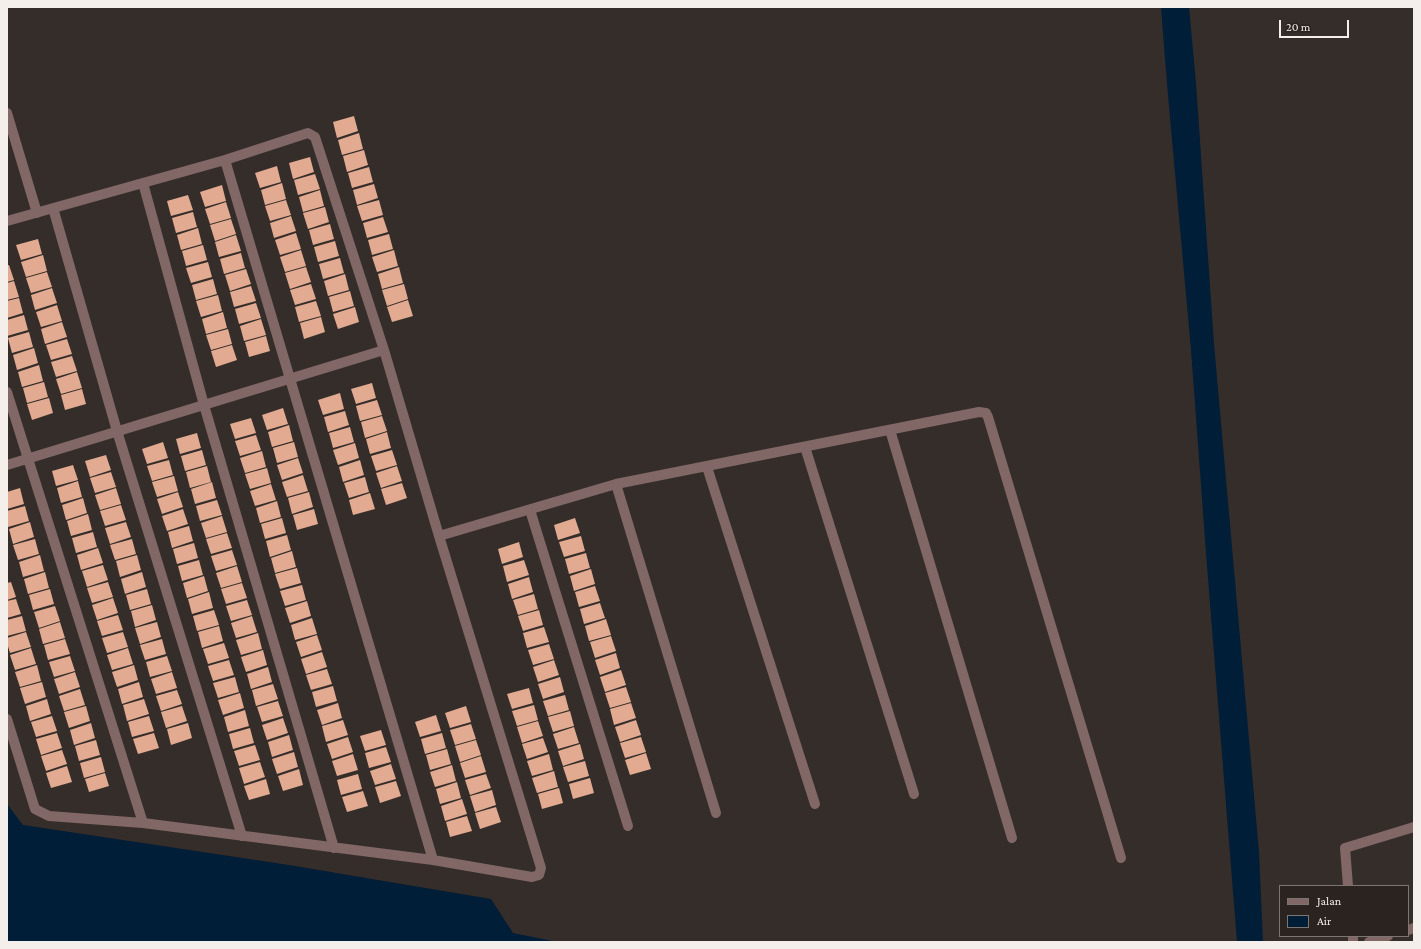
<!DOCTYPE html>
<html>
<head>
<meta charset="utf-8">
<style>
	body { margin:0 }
	#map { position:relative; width:1421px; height:949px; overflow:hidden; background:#352d29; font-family:"Crimson Pro",serif }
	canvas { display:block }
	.frame { position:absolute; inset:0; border:8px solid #f5efec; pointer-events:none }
	.legend { position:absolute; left:1279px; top:885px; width:130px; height:52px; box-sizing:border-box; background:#2b231f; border:1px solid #7c7571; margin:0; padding:5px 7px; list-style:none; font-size:12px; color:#f5efec }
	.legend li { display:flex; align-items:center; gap:8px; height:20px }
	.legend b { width:20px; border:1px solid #7c7571 }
	.scale { position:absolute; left:1279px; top:20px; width:70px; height:18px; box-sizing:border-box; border:2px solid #f5efec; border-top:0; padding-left:5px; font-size:12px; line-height:14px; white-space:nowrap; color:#f5efec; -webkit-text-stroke:3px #2b231f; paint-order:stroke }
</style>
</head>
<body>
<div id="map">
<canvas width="1421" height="949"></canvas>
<div class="frame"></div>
<ul class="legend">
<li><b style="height:5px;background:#816766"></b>Jalan</li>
<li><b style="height:11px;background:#011e38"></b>Air</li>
</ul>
<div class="scale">20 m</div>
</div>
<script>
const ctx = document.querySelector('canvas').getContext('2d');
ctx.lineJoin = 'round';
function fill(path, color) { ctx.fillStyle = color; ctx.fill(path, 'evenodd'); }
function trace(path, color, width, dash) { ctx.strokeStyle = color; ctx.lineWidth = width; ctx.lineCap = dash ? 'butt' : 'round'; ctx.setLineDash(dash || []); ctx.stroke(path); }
const water = new Path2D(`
	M1161,7H1189L1196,83L1214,344L1259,852L1263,942H1237L1207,566L1191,350L1167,84Z
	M7,804L23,825L289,865L491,899L513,933L558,942H7Z`);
const building = new Path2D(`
	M354,116L358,131L337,138L333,122Z
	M359,133L363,149L342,155L338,140Z
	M364,150L368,165L347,172L343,156Z
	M310,157L314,172L293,179L289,163Z
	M277,166L281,182L260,188L255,173Z
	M369,167L373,182L352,188L348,173Z
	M315,174L320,189L298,195L294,180Z
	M282,183L286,199L265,205L261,190Z
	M374,184L378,198L357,205L353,190Z
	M222,185L226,201L205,207L200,192Z
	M320,190L324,206L303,212L299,197Z
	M188,195L193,210L171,216L167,201Z
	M286,200L291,215L270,221L265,206Z
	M379,200L383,215L362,221L357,206Z
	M226,202L231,218L210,224L205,209Z
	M325,207L329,222L308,229L303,213Z
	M193,212L197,227L176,233L172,218Z
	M291,216L296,231L274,238L270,223Z
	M383,217L388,232L367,238L363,223Z
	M231,219L236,234L215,241L210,225Z
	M330,224L334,239L313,245L309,230Z
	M198,228L202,244L181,250L177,235Z
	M296,233L301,249L280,255L275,240Z
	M389,234L393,249L372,255L368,240Z
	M236,235L241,251L219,257L215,242Z
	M38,239L42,254L21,260L16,245Z
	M335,241L339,256L318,262L314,247Z
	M203,245L207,260L186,266L182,251Z
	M301,250L306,266L285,272L280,257Z
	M394,250L398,266L377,272L372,257Z
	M241,253L245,268L224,274L220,259Z
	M43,255L47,271L26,277L21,262Z
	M340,258L344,273L323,279L319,264Z
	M208,262L212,277L191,283L186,268Z
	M7,265H9L14,280L7,282Z
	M306,267L311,282L290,289L285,273Z
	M399,267L403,283L382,289L378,274Z
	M246,269L251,284L230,291L225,275Z
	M47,272L52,287L31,293L26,278Z
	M345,274L349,290L328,296L324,281Z
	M213,279L217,294L196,300L192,285Z
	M14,281L19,297L7,300V283Z
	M311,284L316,299L295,305L290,290Z
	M404,284L408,299L387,306L382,290Z
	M251,286L256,301L234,307L230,292Z
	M52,288L57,303L35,310L31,295Z
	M350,291L354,306L333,312L329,297Z
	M218,295L222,311L201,317L196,301Z
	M19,298L23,313L7,318V301Z
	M408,300L413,316L392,322L387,307Z
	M316,301L321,316L299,322L295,307Z
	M256,303L261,318L239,324L235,309Z
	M57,305L62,321L41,327L36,312Z
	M355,307L359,322L338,329L333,314Z
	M223,312L227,328L206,334L202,319Z
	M24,315L28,330L7,336V320Z
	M321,317L325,332L304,339L300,323Z
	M261,319L266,335L244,341L240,326Z
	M62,322L67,337L45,344L41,329Z
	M228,329L232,344L211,350L206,335Z
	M29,332L33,347L12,353L8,338Z
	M266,336L270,351L249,357L245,342Z
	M67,339L72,354L51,360L46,345Z
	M232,345L237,360L216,367L211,351Z
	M34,348L38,363L17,370L13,355Z
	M72,356L77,371L56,377L51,362Z
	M39,365L43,381L22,387L18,372Z
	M77,372L82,388L61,394L56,379Z
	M44,382L48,397L27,403L23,388Z
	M372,383L376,398L356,404L351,389Z
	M82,389L86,404L65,410L61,395Z
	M340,393L344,409L323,415L318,400Z
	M49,398L53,413L32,420L27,404Z
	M377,400L382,415L360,421L356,406Z
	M283,408L288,424L267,430L262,415Z
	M345,411L349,425L328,432L324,417Z
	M382,416L387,431L365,438L361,422Z
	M251,418L256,433L235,439L230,424Z
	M289,425L293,441L272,447L268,432Z
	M350,427L354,442L333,448L329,433Z
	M387,432L391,448L370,454L366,439Z
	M197,433L201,448L180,454L176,439Z
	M256,435L261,450L240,456L235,441Z
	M163,442L168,458L147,464L142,449Z
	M294,442L298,457L277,463L273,448Z
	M355,443L359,458L338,465L333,450Z
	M202,450L206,465L185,471L181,456Z
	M392,450L397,465L376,471L371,456Z
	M262,451L266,467L245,473L240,458Z
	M106,455L111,470L90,477L85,461Z
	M298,458L303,473L282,480L277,465Z
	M169,460L173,475L152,481L147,466Z
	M360,460L364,475L343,482L339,467Z
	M73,465L78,480L56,486L52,471Z
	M207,466L211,482L190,488L186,472Z
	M397,466L402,481L381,488L376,473Z
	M267,468L271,483L250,489L245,474Z
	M111,472L116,487L95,493L90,478Z
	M303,475L308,491L287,497L282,482Z
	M174,476L178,491L157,497L152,482Z
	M365,477L369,492L349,498L344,483Z
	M78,481L82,497L61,503L57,488Z
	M212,482L216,498L195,504L191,489Z
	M402,483L407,498L386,505L381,489Z
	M271,484L276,500L255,506L250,491Z
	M20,488L24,504L7,509V492Z
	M116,488L121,504L100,510L95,495Z
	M178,492L183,507L162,514L157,499Z
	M309,492L313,507L292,514L288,498Z
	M370,493L375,509L353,515L349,500Z
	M83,498L87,513L66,520L62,505Z
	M217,500L222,515L200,521L196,506Z
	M277,501L281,517L260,523L256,508Z
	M121,505L126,520L105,526L100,511Z
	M25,506L29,521L8,527L7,511Z
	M183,509L188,524L167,531L162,516Z
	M314,509L318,524L297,530L293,515Z
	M88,514L92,530L71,536L67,521Z
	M222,516L227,532L206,538L201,523Z
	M282,518L286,533L265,539L261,524Z
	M575,518L580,533L558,540L554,525Z
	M30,522L34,537L13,544L9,529Z
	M126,522L131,537L110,544L105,528Z
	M189,526L193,541L172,548L168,532Z
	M93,532L97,547L76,553L72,538Z
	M227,533L232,548L211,554L206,539Z
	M287,535L291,550L270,557L266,541Z
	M581,536L585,551L564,557L559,542Z
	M35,539L39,554L18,560L13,545Z
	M132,539L136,554L115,560L110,545Z
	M519,542L523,557L502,564L498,549Z
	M194,543L198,558L177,564L173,549Z
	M98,548L103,563L81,570L77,555Z
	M232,550L237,565L216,571L211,556Z
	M292,551L296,567L275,573L271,558Z
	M586,553L590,568L569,574L565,559Z
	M40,555L44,571L23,577L19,562Z
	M137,555L141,570L120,577L116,561Z
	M199,560L203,575L182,581L178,566Z
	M524,560L529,575L507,582L503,566Z
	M103,565L108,580L87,587L82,571Z
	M237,566L242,582L221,588L216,573Z
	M297,568L301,583L280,589L275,574Z
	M591,569L595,584L574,591L570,576Z
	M45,572L49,588L28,594L24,579Z
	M142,572L146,587L125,594L121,579Z
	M204,576L208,591L187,598L183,583Z
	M529,577L533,592L512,599L508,584Z
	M11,582L16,597L7,600V583Z
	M108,582L113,597L92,603L87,588Z
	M242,583L247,598L226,604L221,589Z
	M302,585L306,600L285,606L280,591Z
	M595,586L600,601L579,607L575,592Z
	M50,589L54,604L33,610L29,595Z
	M147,589L151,604L130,610L126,595Z
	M209,592L213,608L192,614L188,599Z
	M534,594L538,609L518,615L513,600Z
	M113,598L118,613L97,620L92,605Z
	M16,599L21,614L7,618V601Z
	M247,600L252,615L231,621L226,606Z
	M307,601L311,616L290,623L285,608Z
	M600,603L605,618L584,624L580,609Z
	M152,605L156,620L135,627L131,611Z
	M55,606L60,621L39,628L34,612Z
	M214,610L219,625L197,631L193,616Z
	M539,610L543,625L523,631L518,616Z
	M118,615L123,630L102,636L97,621Z
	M22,616L26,631L7,636V620Z
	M252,616L257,632L236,638L231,623Z
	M312,618L317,634L295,640L291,625Z
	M606,619L611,635L589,641L585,626Z
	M60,622L65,638L43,644L39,629Z
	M157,622L161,637L140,644L135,628Z
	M219,626L223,641L202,648L198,632Z
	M544,627L549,642L527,648L523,633Z
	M26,632L31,647L10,653L7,643V638Z
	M123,632L128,647L107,653L102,638Z
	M258,633L262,649L241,655L236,640Z
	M317,635L322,650L301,657L296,642Z
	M611,636L616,651L595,658L590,642Z
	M65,639L70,654L48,660L44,645Z
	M162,639L166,654L145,660L140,645Z
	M224,643L229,658L208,664L203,649Z
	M549,644L554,659L533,665L528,650Z
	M31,648L36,664L15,670L10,655Z
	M128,648L133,664L112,670L107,655Z
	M263,650L267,665L246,672L241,657Z
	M322,652L327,667L306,674L301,659Z
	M616,653L620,668L600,675L595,660Z
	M70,656L75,671L54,677L49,662Z
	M167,656L172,671L150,677L146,662Z
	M229,660L234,675L213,681L208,666Z
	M554,660L559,675L538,682L533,667Z
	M37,665L41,681L20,687L15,672Z
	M134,665L138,680L117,687L112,672Z
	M268,667L272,682L251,689L247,674Z
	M327,669L332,684L311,690L306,675Z
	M621,670L626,685L605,692L600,677Z
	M75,672L80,687L59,694L54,679Z
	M172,672L177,688L156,694L151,679Z
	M235,677L239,692L218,698L213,683Z
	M560,677L564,692L543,699L538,684Z
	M42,682L46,697L25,704L20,688Z
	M139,682L143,697L122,704L118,689Z
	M273,684L278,699L256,706L252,690Z
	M333,686L337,701L316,707L312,692Z
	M626,687L631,702L610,708L605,693Z
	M529,688L533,703L512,709L507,694Z
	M80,689L85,705L64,711L59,696Z
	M177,690L182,704L161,711L156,696Z
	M240,693L244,708L223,715L218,700Z
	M565,695L569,710L548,716L543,701Z
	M47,699L51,714L30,721L26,706Z
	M144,699L149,714L127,721L123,705Z
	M278,701L283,716L262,722L257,707Z
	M338,703L342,718L322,725L317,710Z
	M631,703L636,718L614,725L610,709Z
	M534,705L538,720L517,726L512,711Z
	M86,706L90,721L69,728L64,712Z
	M182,706L187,721L166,728L161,712Z
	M466,706L471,722L450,728L445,713Z
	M245,710L249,726L228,732L224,717Z
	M570,711L574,726L553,732L548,717Z
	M436,715L441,731L420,737L415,722Z
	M52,716L57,731L36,737L31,722Z
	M149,716L154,731L132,737L128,722Z
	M283,718L288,733L267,740L262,725Z
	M343,720L348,735L326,742L322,726Z
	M636,720L641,735L620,742L615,727Z
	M538,721L543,736L522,743L517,727Z
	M91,723L95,738L74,745L70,730Z
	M188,723L192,738L171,745L167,729Z
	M471,724L476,739L455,745L450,730Z
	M574,727L579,743L558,749L553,734Z
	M250,728L254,743L233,749L229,734Z
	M381,730L386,745L365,751L360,736Z
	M57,733L62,748L41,755L36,739Z
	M154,733L159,748L138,754L133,739Z
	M442,733L446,748L425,754L421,739Z
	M289,735L293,750L272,757L268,742Z
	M348,737L353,752L332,759L327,744Z
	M641,737L646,752L625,758L620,743Z
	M543,738L548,752L527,759L522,744Z
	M96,740L100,755L79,761L75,746Z
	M476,740L481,755L460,762L455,746Z
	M580,744L584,759L563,766L558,751Z
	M255,745L260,760L239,766L234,751Z
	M386,747L391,762L369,768L365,753Z
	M447,749L451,764L430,770L426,755Z
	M62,750L67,764L46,771L41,756Z
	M294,752L298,767L277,774L272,759Z
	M646,753L651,769L630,775L625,760Z
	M353,754L358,770L337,776L332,761Z
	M549,754L553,770L532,776L527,761Z
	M481,756L486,772L465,778L460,763Z
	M101,757L105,772L84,778L80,763Z
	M585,761L589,776L568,782L563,767Z
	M260,762L265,777L244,784L239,768Z
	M391,764L396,779L375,785L370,771Z
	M452,765L456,781L435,787L430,772Z
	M67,766L72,782L51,788L46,773Z
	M299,769L303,785L283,791L278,776Z
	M554,771L558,787L537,793L532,778Z
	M105,773L109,786L89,792L85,779Z
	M358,774L362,789L341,795L337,780Z
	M486,774L491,788L470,795L465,780Z
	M590,778L594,793L573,799L569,784Z
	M266,779L270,794L249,800L244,786Z
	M396,781L401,796L380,803L375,787Z
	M457,782L461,798L440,804L436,789Z
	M559,788L563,803L542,809L538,794Z
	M492,790L496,805L475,812L470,796Z
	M363,791L368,806L347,812L342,797Z
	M462,799L467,814L445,821L441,806Z
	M496,807L501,822L480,829L475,813Z
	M467,816L472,831L450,837L446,822Z`);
const minor = new Path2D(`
	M7,113L37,213
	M225,160L433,860
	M143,183L204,405L334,848
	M53,208L117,431L242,836
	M7,221L225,160L308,133L315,137L384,350L439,536L541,868L539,875L532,877L433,860L143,823L49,816L35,809L7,719
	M7,392L143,823
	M890,430L1012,838
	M805,447L914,794
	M7,465L384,350
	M707,467L815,804
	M616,484L716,813
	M530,510L628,826
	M439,536L616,484L979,412L986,413L988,417L1121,858
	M1348,886L1345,848L1414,827
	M1408,930L1414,928
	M1353,936V942
	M1369,942L1388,936`);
fill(water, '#011e38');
fill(building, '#e2aa91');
trace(minor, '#816766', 10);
</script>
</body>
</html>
